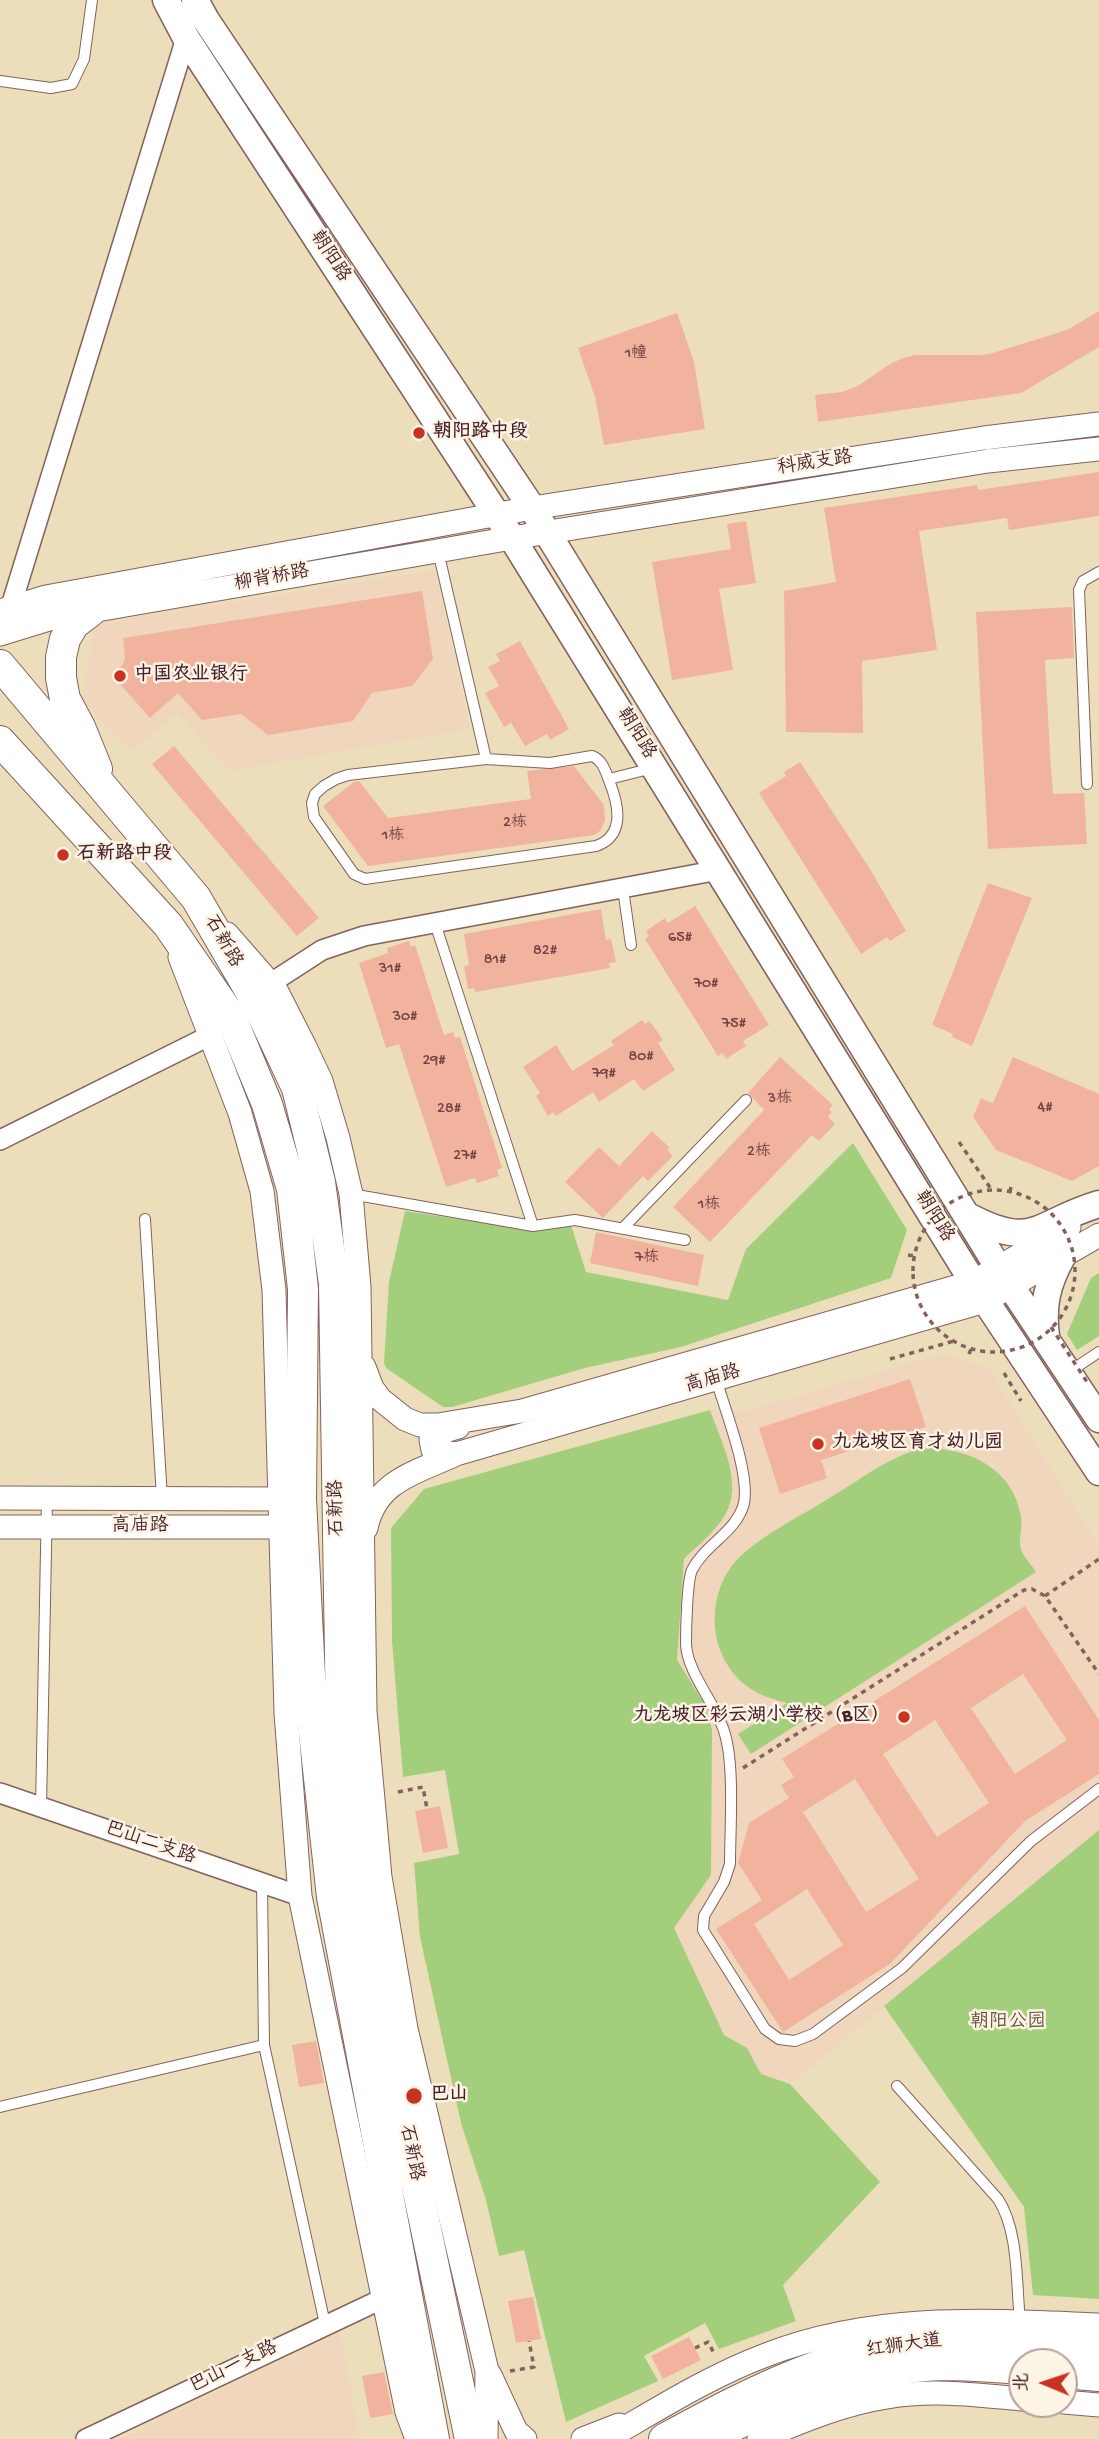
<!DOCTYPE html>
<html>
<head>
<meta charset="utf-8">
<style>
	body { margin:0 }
	#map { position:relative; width:1099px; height:2439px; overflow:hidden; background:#ecdebb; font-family:"Gochi Hand","LXGW WenKai TC",sans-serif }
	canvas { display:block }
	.north { position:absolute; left:1008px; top:2348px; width:70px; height:70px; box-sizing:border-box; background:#fcf5e5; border:2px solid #b59f9b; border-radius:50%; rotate:272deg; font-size:19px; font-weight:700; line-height:28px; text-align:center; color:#4a1f2b }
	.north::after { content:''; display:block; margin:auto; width:24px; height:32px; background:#c8321e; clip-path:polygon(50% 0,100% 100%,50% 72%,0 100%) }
</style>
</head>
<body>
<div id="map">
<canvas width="1099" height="2439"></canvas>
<div class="north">北</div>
</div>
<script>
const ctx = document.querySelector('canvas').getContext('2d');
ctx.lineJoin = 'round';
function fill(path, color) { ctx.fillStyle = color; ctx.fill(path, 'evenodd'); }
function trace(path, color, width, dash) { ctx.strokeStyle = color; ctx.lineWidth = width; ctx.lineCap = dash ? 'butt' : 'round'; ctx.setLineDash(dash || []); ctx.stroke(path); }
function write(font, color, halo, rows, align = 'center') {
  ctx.font = font + ' "Gochi Hand","LXGW WenKai TC",sans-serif'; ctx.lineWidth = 5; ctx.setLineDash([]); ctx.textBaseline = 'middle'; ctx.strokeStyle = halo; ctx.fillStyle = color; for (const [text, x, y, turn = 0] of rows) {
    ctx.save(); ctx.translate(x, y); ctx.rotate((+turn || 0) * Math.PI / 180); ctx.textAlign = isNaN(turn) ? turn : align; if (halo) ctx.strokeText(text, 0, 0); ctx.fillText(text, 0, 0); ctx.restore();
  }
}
const built = new Path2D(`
	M435,570L470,729L229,771L178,713L131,752L82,699L95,624Z
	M945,1353L989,1369L1099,1546V1830L790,2084L761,2074L747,2048L724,2035L674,1928L711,1875L705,1705L677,1660L684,1559L713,1531L730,1469L710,1410H749Z
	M340,2332L360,2439H120Z`);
const green = new Path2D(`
	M853,1143L907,1230L891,1278L681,1347L585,1368L452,1407H443L386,1368L384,1363L389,1282L405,1211L524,1229H546L571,1225L586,1272L728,1300L746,1249Z
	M1099,1273V1336L1077,1350L1067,1334L1091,1278Z
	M710,1410C721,1442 744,1483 725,1515C715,1532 698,1545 684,1559L677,1660L705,1705L712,1729L711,1875L674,1928L724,2035L747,2048L761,2074L790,2084L880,2182L783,2285L796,2321L719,2349L705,2323L644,2356L658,2381L566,2422L524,2250L499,2256L486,2200L461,2123L420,1937L414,1863L459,1854L445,1770L403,1777L392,1640L391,1528L424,1489Z
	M931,1448C973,1450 1014,1471 1021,1517C1023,1527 1018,1540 1021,1549C1023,1557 1032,1565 1036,1572L751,1754L738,1734L787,1703C773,1699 760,1696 748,1687C709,1659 704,1600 734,1563C755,1538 803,1515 831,1497C855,1483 879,1464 905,1454C914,1450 922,1449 931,1448Z
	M1099,1830V2299L1033,2295L1024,2207L884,2006Z`);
const building = new Path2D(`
	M1099,311V347L1021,393L818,422L815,395L842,392L858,386L890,364L903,358L915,355H982L993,353L1067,330Z
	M677,313L694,362L705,429L604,445L595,397L578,348Z
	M1099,472V516L1009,530L1007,518L919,531L937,650L862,661L863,733L786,732L784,591L836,582L824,508L977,485L978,490Z
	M746,521L756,583L719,589L733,670L672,680L652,562L731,549L727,524Z
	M422,591L433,659L412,686L372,693L353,721L268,735L241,714L202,720L178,693L150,718L113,676L123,664L125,658L123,638Z
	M1072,607L1074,658L1045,660L1050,753L1053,794L1084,793L1087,844L988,849L976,612Z
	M520,641L569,729L550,740L547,734L525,746L511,723L504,727L485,693L499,686L488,667L500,661L496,654Z
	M174,746L319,918L297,936L152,764Z
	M800,762L870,869L906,931L890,941L887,937L861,954L759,793L786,776L784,772Z
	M574,766L604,805L605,820L601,830L594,835L368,866L323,806L354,782L359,781L388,818L531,799L527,771Z
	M988,883L1032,898L972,1046L952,1037L953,1034L932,1025Z
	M695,906L769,1025L743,1041L746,1046L726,1059L722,1053L718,1056L645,939L649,936L646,931L665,918L668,923Z
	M601,909L606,940L611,939L616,962L609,963L610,968L475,992L474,988L468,989L464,966L469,965L464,934Z
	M409,941L411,947L415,945L444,1035L453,1032L455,1038L460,1037L502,1168L497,1170L499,1176L477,1183L475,1178L446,1187L399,1044L386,1048L359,963L388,953L387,948Z
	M642,1020L645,1024L650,1021L663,1040L658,1043L675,1070L643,1091L634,1079L599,1102L593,1092L556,1116L553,1112L548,1116L536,1096L540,1093L523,1067L556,1045L572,1071L614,1045L611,1041Z
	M780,1057L833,1105L829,1109L832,1112L828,1117L835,1124L819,1141L812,1135L710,1242L673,1207L764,1110L748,1093Z
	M1013,1057L1099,1094V1166L1072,1181L996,1150L973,1117L981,1098L993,1103Z
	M652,1131L670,1148L667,1150L673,1156L648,1181L643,1176L603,1218L565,1182L599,1147L619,1166Z
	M596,1232L704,1255L698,1286L590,1263Z
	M910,1379L926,1427L821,1460L827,1478L780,1494L759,1428Z
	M1025,1606L1099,1720V1774L1025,1821L891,1963L783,2032L716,1929L762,1900L738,1863L749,1823L789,1798L781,1785L794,1777L782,1759ZM1023,1674L1067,1740L1015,1774L971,1708ZM935,1720L989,1803L937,1837L883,1754ZM855,1779L919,1879L866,1912L803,1812ZM807,1889L843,1945L789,1980L754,1924Z
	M440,1806L448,1848L423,1853L415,1811Z
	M316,2041L324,2083L299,2087L292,2045Z
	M533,2297L541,2339L516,2343L508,2301Z
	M689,2337L701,2360L663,2379L651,2356Z
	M384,2372L393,2414L370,2418L362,2376Z`);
const path = new Path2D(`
	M959,1142L991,1189
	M1010,1191L1011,1187
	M908,1255L915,1256
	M969,1354L971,1349
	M890,1359L954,1341
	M1004,1373L1021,1401
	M1045,1596L1099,1559
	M743,1768L1024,1590L1032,1589L1045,1596L1099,1674
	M398,1792L423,1787L427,1809
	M695,2348L708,2342L715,2355
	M510,2371L534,2367L529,2341`);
const service = new Path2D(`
	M0,81L51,88L72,84L84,59L92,0
	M438,551L486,759
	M592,756C603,760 606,773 610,783C619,806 625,836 596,846L365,879L354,874L314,817L312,803L315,794L324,786L336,779L348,775L486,759L550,763Z
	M609,779L653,768
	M1087,784L1079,590L1083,581L1099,572
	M623,889L631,945
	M435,923L533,1226
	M351,1194L533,1226L575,1220L685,1240
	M145,1219L162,1498
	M623,1228L746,1100
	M1069,1372L1099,1352
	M716,1379C725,1410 750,1473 744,1503C737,1532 705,1544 692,1570C687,1581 686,1629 686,1644C687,1672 715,1703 724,1731C735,1764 730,1827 730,1864L724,1882L704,1916L703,1930L765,2029L779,2039L795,2041L813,2034L902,1968L1031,1841L1099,1789
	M41,1807L47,1499
	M262,1883L264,2045L325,2324
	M897,2086L998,2199C1019,2231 1016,2283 1020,2321
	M0,2107L264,2045`);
const minor = new Path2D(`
	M11,606L186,38
	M271,983L322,950L364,936L719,870
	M0,1140L211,1035
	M0,1793L300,1896
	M86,2439L384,2298`);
const tertiary = new Path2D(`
	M0,611L46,597L532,508L984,438L1099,424
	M0,634L49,619L91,611L512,538L988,461L1099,449
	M227,934L276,990L305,1047L321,1081L338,1138L351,1194L359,1287L365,1711L380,1877L406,2029L487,2371L486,2439
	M180,957L240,1113L262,1191L274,1290L286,1713L300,1896L407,2412L417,2439
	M364,1367L372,1388L380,1399L405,1419L420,1425H438L522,1411L973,1282L1069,1227
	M456,1454L433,1450L431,1440L438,1433L458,1427
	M0,1498L279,1499
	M0,1527H280
	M366,1528C376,1480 416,1473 456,1454L985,1301L1099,1235
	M490,2375L516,2431L525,2439
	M1064,2402L1099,2405
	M583,2439L619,2425
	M606,2439C658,2409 710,2376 766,2355C873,2313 987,2320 1099,2325
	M759,2439C800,2422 842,2404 887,2397C931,2389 978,2395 1022,2399`);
const secondary = new Path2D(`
	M166,0L186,38L512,538L973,1282L1099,1472
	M195,0L206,20L532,508L998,1267L1099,1419
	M966,1215C1035,1252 1035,1223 1099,1204
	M1046,1336C1042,1306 1047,1284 1062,1257`);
const primary = new Path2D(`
	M91,611L74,624L65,639L61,657V678L65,699L80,727L97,769
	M0,665L196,898L256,1001L297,1088L320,1182L334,1284L341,1717L358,1881L386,2038L470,2439
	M0,741L168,925L230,1015L267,1104L292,1189L303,1289L301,1499L312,1714L332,1897L434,2439
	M1064,2373L1099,2376
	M664,2439C751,2392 842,2343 944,2341C996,2340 1048,2347 1099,2351
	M709,2439C776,2402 865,2367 942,2365C968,2365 995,2367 1022,2369`);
const pathBridge = new Path2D(`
	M913 1271a81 81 0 1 1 162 0a81 81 0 1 1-162 0Z
	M1051,1327L1087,1382`);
const markers = [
	[419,433,7,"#c8321e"],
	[120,676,7,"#c8321e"],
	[63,855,7,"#c8321e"],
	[818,1444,7,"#c8321e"],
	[904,1717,7,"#c8321e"],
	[414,2096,9,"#c8321e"]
];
const numberNames = [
	["1幢",636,355],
	["2栋",515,824],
	["1栋",393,837],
	["65#",680,939],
	["82#",545,952],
	["81#",495,961],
	["31#",390,970],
	["70#",706,985],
	["30#",405,1018],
	["75#",734,1025],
	["80#",641,1058],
	["29#",434,1062],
	["79#",604,1075],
	["3栋",780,1100],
	["4#",1045,1109],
	["28#",449,1110],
	["2栋",759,1153],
	["27#",465,1157],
	["1栋",709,1206],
	["7栋",647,1259]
];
const streetNames = [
	["朝阳路",329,257,57],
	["科威支路",815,464,-9],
	["柳背桥路",272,579,-10],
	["朝阳路",635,734,58],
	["石新路",222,942,60],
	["朝阳路",933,1217,58],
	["高庙路",713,1380,-16],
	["石新路",338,1508,-91],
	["高庙路",140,1527],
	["巴山二支路",150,1844,19],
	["石新路",410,2153,78],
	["红狮大道",904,2347,-8],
	["巴山一支路",234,2368,-26]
];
const poiNames = [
	["朝阳路中段",433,433],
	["中国农业银行",134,676],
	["石新路中段",77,855],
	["九龙坡区育才幼儿园",832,1444],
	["九龙坡区彩云湖小学校（B区）",890,1717,"right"],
	["巴山",430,2096]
];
const parkNames = [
	["朝阳公园",1008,2023]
];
fill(built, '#f0d6bc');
fill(green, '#a3cf7c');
fill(building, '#f1b39d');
trace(service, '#83625d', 12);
trace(minor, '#83625d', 22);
trace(tertiary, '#83625d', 25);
trace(secondary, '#83625d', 29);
trace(primary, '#83625d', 32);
trace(path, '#83625d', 3.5, [5, 5]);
trace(service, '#fff', 10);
trace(minor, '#fff', 19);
trace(tertiary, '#fff', 23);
trace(secondary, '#fff', 26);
trace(primary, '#fff', 30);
trace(pathBridge, '#83625d', 3.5, [5, 5]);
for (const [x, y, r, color] of markers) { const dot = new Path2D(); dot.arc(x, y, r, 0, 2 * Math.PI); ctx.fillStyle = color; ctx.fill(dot); trace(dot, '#fcf5e5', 2.5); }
write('16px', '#744448', null, numberNames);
write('19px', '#4a1f2b', '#fcf5e5', streetNames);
write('bold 19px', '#4a1f2b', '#fcf5e5', poiNames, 'left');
write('19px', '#655443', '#fcf5e5', parkNames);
</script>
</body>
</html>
